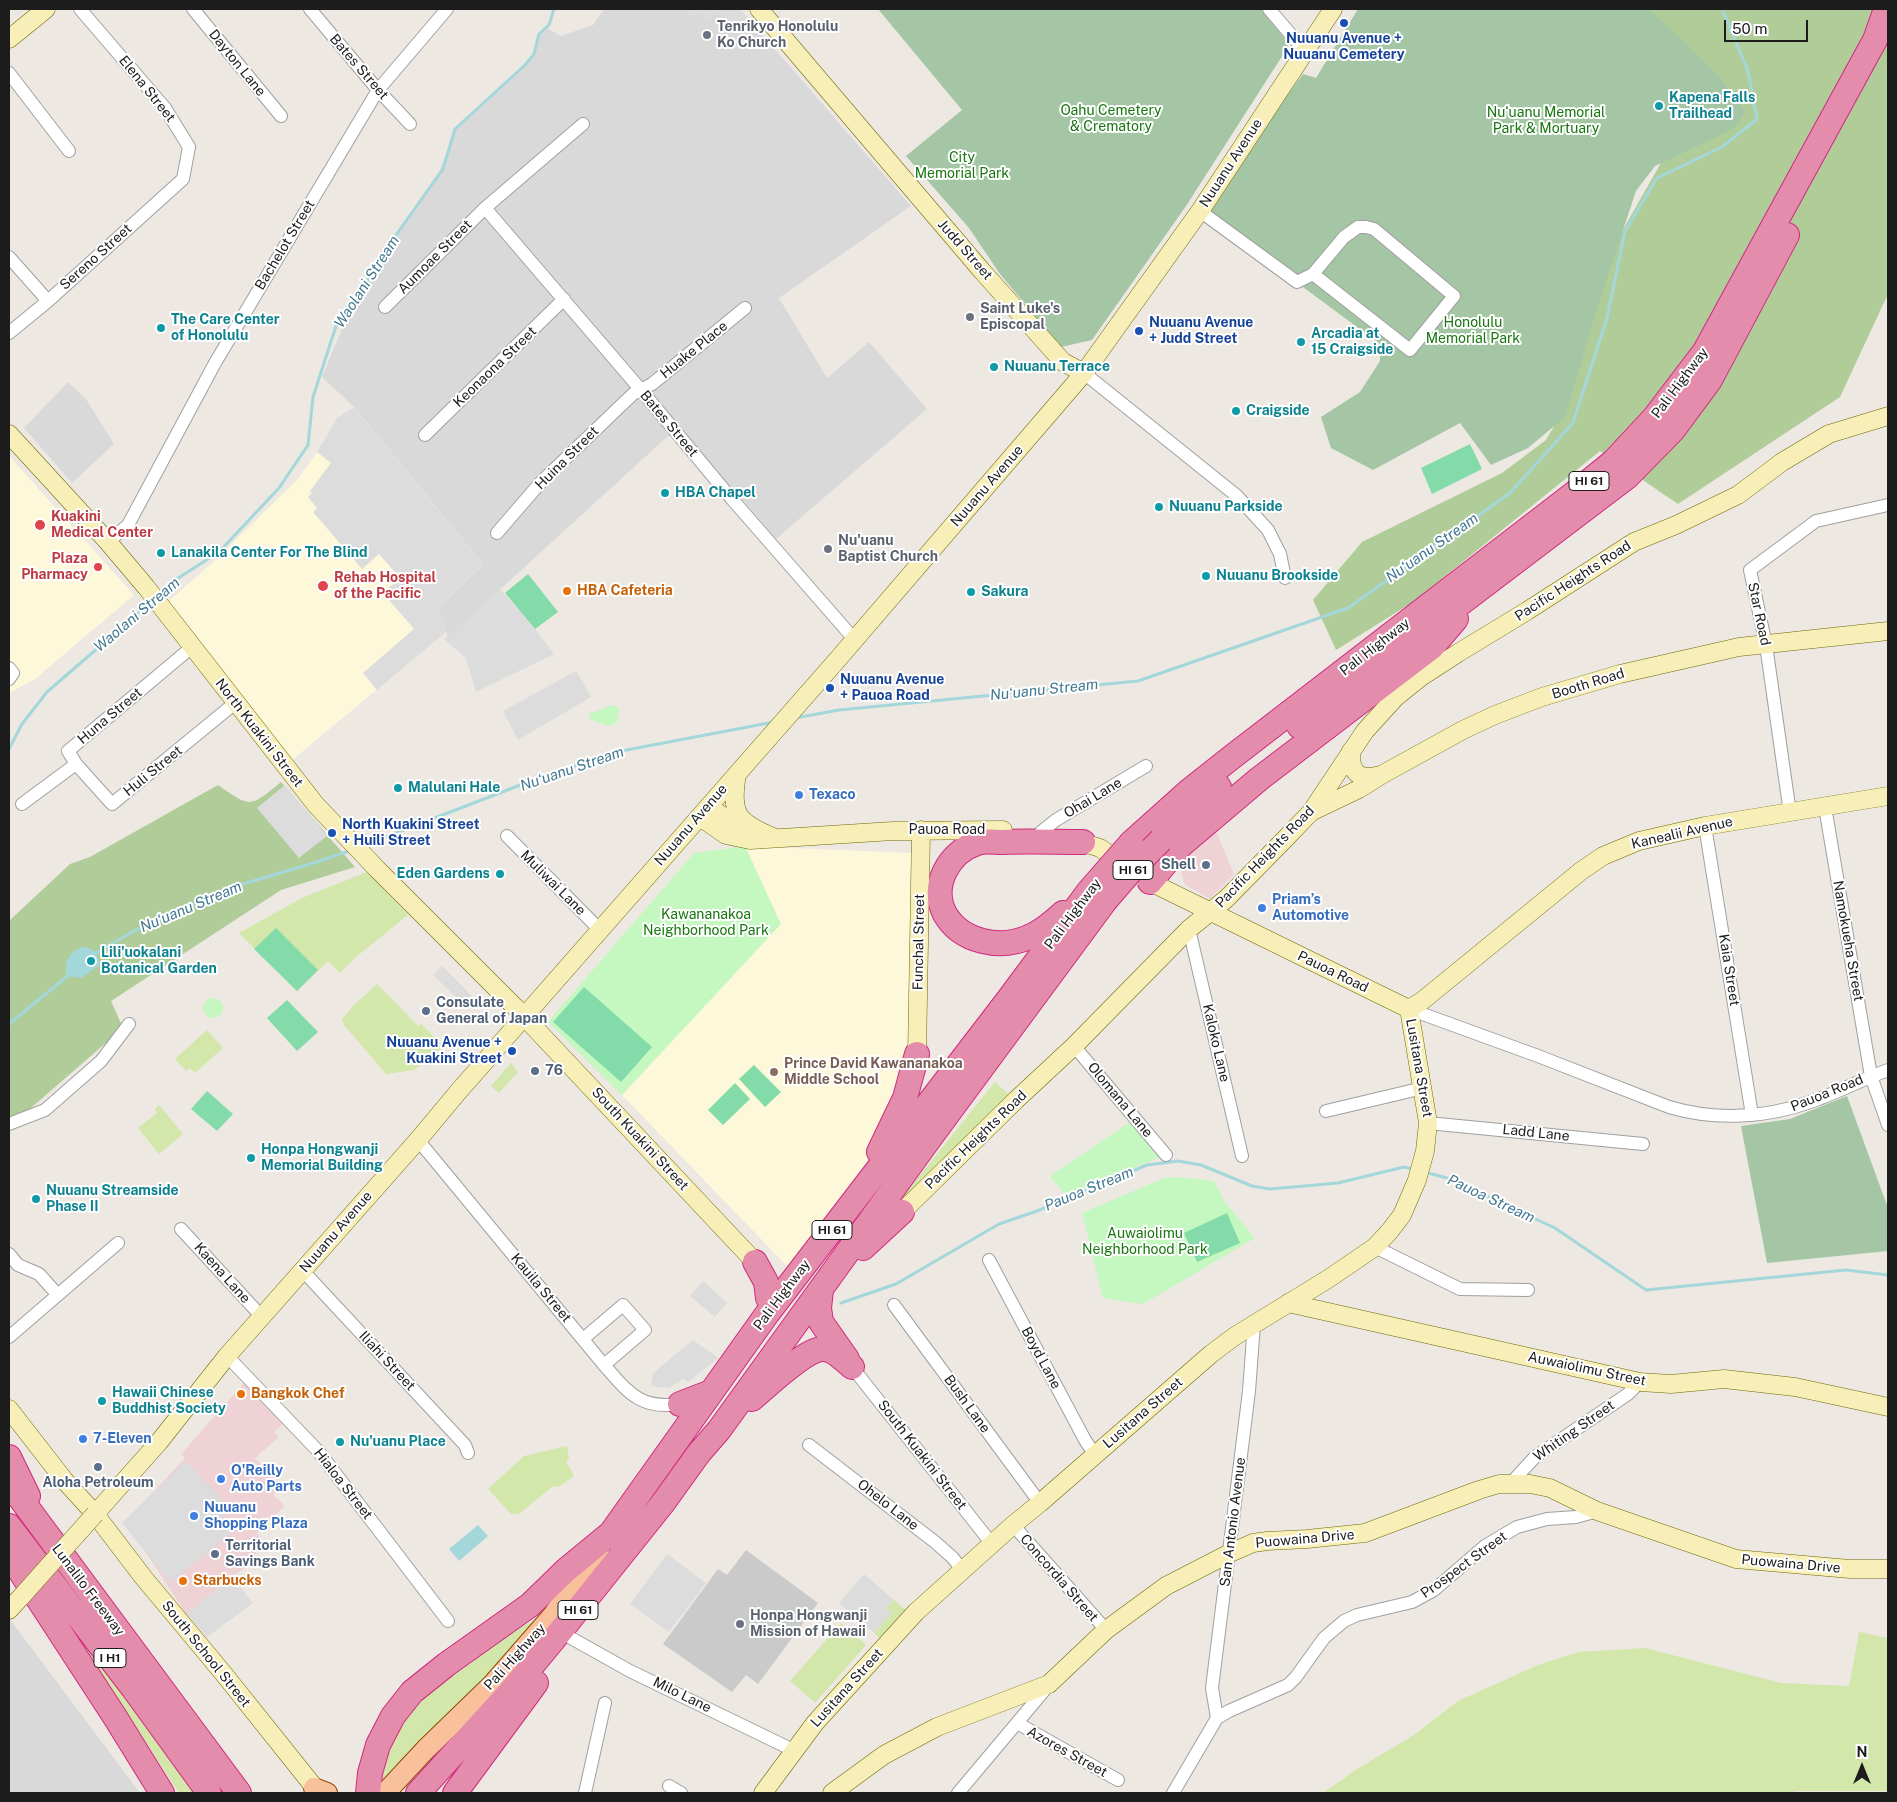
<!DOCTYPE html>
<html>
<head>
<meta charset="utf-8">
<style>
	body { margin:0 }
	#map { position:relative; width:1897px; height:1802px; overflow:hidden; background:#ede8e2; font-family:"Public Sans",sans-serif }
	canvas { display:block }
	.frame { position:absolute; inset:0; border:10px solid #1c1c1c; pointer-events:none }
	.north { position:absolute; left:1837px; top:1742px; width:50px; height:50px; -webkit-text-stroke:4px #fff; paint-order:stroke; rotate:0deg; font-size:14px; font-weight:700; line-height:20px; text-align:center; color:#1c1c1c }
	.north::after { content:''; display:block; margin:auto; width:18px; height:22px; background:#1c1c1c; clip-path:polygon(50% 0,100% 100%,50% 72%,0 100%) }
	.scale { position:absolute; left:1724px; top:20px; width:84px; height:22px; box-sizing:border-box; border:2px solid #1c1c1c; border-top:0; padding-left:6px; font-size:15px; line-height:18px; white-space:nowrap; color:#1c1c1c; -webkit-text-stroke:4px #fff; paint-order:stroke }
</style>
</head>
<body>
<div id="map">
<canvas width="1897" height="1802"></canvas>
<div class="frame"></div>
<div class="north">N</div>
<div class="scale">50 m</div>
</div>
<script>
const ctx = document.querySelector('canvas').getContext('2d');
ctx.lineJoin = 'round';
function fill(path, color) { ctx.fillStyle = color; ctx.fill(path, 'evenodd'); }
function trace(path, color, width, dash) { ctx.strokeStyle = color; ctx.lineWidth = width; ctx.lineCap = dash ? 'butt' : 'round'; ctx.setLineDash(dash || []); ctx.stroke(path); }
function write(font, color, halo, rows, align = 'center') {
  ctx.font = font + ' "Public Sans",sans-serif'; ctx.lineWidth = 4; ctx.setLineDash([]); ctx.textBaseline = 'middle'; ctx.strokeStyle = halo; ctx.fillStyle = color; for (const [text, x, y, turn = 0] of rows) {
    ctx.save(); ctx.translate(x, y); ctx.rotate((+turn || 0) * Math.PI / 180); ctx.textAlign = isNaN(turn) ? turn : align; if (halo) ctx.strokeText(text, 0, 0); ctx.fillText(text, 0, 0); ctx.restore();
  }
}
const residential = new Path2D(`
	M604,9H740L911,206L779,298L827,378L869,342L927,409L776,539L679,426L448,637L437,608L483,565L354,407L322,377L357,293L440,170L455,129L525,65L534,54L537,36L541,32L548,27V29L561,36L593,25Z
	M68,382L86,399L114,444L72,483L24,428Z
	M9,1618L140,1793H9Z`);
const commercial = new Path2D(`
	M1216,831L1234,874L1210,899L1184,884L1181,871L1184,859Z
	M245,1382L286,1421L274,1432L279,1437L255,1458L281,1487L273,1495L285,1506L257,1533L264,1541L248,1565L186,1614L132,1531L131,1516L185,1458L181,1454Z`);
const education = new Path2D(`
	M354,407L483,565L438,607L446,632L285,766L162,607L212,563L298,479L317,452L337,418Z
	M9,456L134,595L35,679L9,693Z
	M745,846L911,853L910,1051L873,1153L788,1267L622,1095L780,924Z`);
const religious = new Path2D(`
	M746,1550L818,1603L758,1684L746,1675L732,1692L663,1644L718,1569L727,1575Z`);
const grass = new Path2D(`
	M367,872L408,915L356,957L340,973L328,961L297,991L239,933L302,898Z
	M377,984L418,1026L421,1024L445,1048L437,1051L414,1070L386,1074L344,1025L342,1019L355,1004Z
	M207,1030L223,1048L195,1073L190,1068L186,1071L175,1059Z
	M511,1063L518,1072L499,1093L491,1086Z
	M995,1082L1012,1097L896,1205Z
	M159,1105L183,1134L159,1154L138,1128L157,1113L155,1109Z
	M567,1446L569,1459L566,1461L574,1476L560,1486L552,1487L519,1514H511L488,1489L524,1456Z
	M894,1600L907,1611L881,1640L874,1633L891,1613L886,1608Z
	M538,1619L532,1629L378,1789L387,1760V1749L397,1728L415,1708L427,1695L499,1642L515,1630Z
	M841,1623L866,1645L815,1703L790,1681Z
	M72,1629L198,1793H179Z
	M1859,1632L1888,1638V1791H1797L1786,1793H1323L1357,1769L1414,1735L1458,1701L1538,1665L1579,1652L1645,1648L1781,1683L1849,1686Z`);
const forest = new Path2D(`
	M1649,9H1888V294L1840,397L1678,504L1600,451L1413,602L1336,650L1313,600L1362,542L1502,473L1546,440L1560,416L1612,249L1674,140Z
	M281,782L355,867L281,890L111,1001L123,1028L9,1127V921L70,864L90,857L218,785C251,808 249,808 281,782Z`);
const cemetery = new Path2D(`
	M878,9H1262L1287,42L1288,47L1186,206L1092,340L1061,347L1000,274L969,228L906,156L962,110Z
	M1358,9H1649L1717,74L1746,112L1733,129L1655,166L1636,191L1598,305L1565,417L1528,448L1491,465L1460,423L1373,470L1331,448L1321,417L1360,392L1380,361V344L1200,211L1303,74L1316,78Z
	M1847,1096L1888,1208V1251L1767,1263L1741,1126L1790,1119Z`);
const park = new Path2D(`
	M612,705L619,708L617,723L608,726L591,720L589,714Z
	M745,846L781,924L622,1095L548,1022L694,853Z
	M203 1008a10 10 0 1 1 20 0a10 10 0 1 1-20 0Z
	M1136,1118L1166,1155L1065,1195L1050,1176Z
	M1178,1177L1214,1181L1224,1201L1255,1238L1143,1304L1103,1298L1082,1213L1164,1178Z`);
const pitch = new Path2D(`
	M1470,444L1482,469L1432,494L1421,468Z
	M528,574L558,612L535,629L505,593Z
	M276,928L318,970L297,991L254,949Z
	M584,987L652,1047L621,1082L553,1022Z
	M287,1000L318,1032L297,1051L267,1018Z
	M754,1065L781,1092L765,1107L739,1079Z
	M735,1083L750,1099L723,1125L708,1110Z
	M207,1091L233,1114L217,1131L191,1109Z
	M1227,1213L1240,1243L1197,1262L1184,1233Z`);
const parking = new Path2D(`
	M684,9H740L749,19L732,33L715,14L706,21L699,13L692,18Z
	M354,407L483,565L438,607L446,632L377,690L363,673L414,629L383,593L400,578L379,554L362,569L313,512L317,508L308,497L312,493L310,491L331,463L317,452L337,418Z
	M500,589L535,629L554,654L476,692L466,658L444,639Z
	M576,671L591,697L518,740L503,711Z
	M285,785L327,836L299,858L257,808Z
	M442,966L471,995L472,1002L467,1008L433,975Z
	M703,1281L727,1303L715,1317L690,1296Z
	M693,1340L718,1358L688,1382L683,1379L669,1388L651,1386L653,1373Z
	M186,1461L222,1500L216,1506L237,1529L170,1582L122,1523Z
	M667,1554L706,1583L669,1632L630,1604Z
	M864,1574L894,1600L886,1608L892,1613L874,1633L839,1603Z
	M232,1577L253,1603L207,1637L186,1614Z`);
const water = new Path2D(`
	M81,947L89,948L96,952L100,965L81,978L67,976C63,962 69,953 81,947Z
	M478,1525L488,1536L459,1561L449,1549Z`);
const stream = new Path2D(`
	M159,595L172,582L219,552L279,488L308,445L313,397L338,320L386,256L396,235L443,169L455,129L525,65L534,54L539,34L549,25L554,9
	M795,718L839,710L1138,681L1348,608L1510,493L1573,423L1607,318L1625,231L1657,178L1722,147L1757,119L1748,71L1722,9
	M9,749L22,724L47,692L151,602
	M362,846L536,779L616,752L774,722
	M94,954L134,931L226,889L317,862L352,850
	M9,1024L70,974
	M1424,1172L1447,1178L1555,1228L1646,1290L1846,1270L1888,1275
	M841,1303L896,1284L999,1224L1037,1211L1147,1165L1178,1161L1201,1165L1252,1186L1270,1189L1338,1183L1404,1167L1413,1169`);
const street = new Path2D(`
	M193,9L281,116
	M310,9L378,90L410,124
	M1269,9L1304,50
	M9,73L69,151
	M485,208L641,390L731,498L854,639
	M1200,211L1297,282L1313,274
	M1358,227H1366L1374,229L1454,296L1410,350L1313,274L1344,237Z
	M9,257L48,301
	M385,307L485,208L583,124
	M9,333L48,301L183,179L189,147L165,108L80,9
	M1084,373L1237,496L1268,530L1280,554L1285,578
	M425,435L564,299
	M497,533L541,482L633,394L652,384L745,308
	M108,542L128,525L215,363L378,90L447,9
	M192,647L68,751L76,764L112,804L235,703
	M9,668L13,673L9,679
	M22,804L76,764
	M1825,807L1871,1076L1888,1125
	M1790,813L1766,645L1750,570L1816,521L1888,505
	M1705,826L1752,1115
	M1041,832L1056,820L1146,766
	M507,836L600,930
	M1189,929L1242,1156
	M1409,1009L1538,1056L1669,1107C1717,1121 1767,1118 1813,1101C1839,1092 1863,1079 1888,1070
	M1074,1046L1166,1155
	M1326,1111L1423,1088
	M1428,1123L1643,1144
	M9,1124L45,1110L101,1061L129,1024
	M418,1140L604,1365C628,1392 640,1410 680,1404
	M181,1229L262,1317
	M1375,1247L1460,1289L1528,1290
	M9,1254L18,1265L39,1274L57,1294
	M989,1260L1085,1440L1095,1455
	M303,1271L465,1445L468,1453
	M894,1305L1040,1503
	M9,1337L118,1243
	M583,1339L623,1305L645,1330L604,1365
	M227,1356L319,1452L448,1621
	M852,1367L992,1544
	M809,1445L935,1542L953,1558L962,1570
	M1511,1483L1535,1457L1628,1394L1640,1382
	M1013,1525L1106,1630
	M571,1638L630,1671L793,1750
	M1217,1718L1212,1688L1249,1391L1254,1324
	M1017,1723L1118,1780
	M669,1786L681,1793
	M585,1793L605,1703
	M958,1793L1048,1686
	M1173,1793L1217,1718L1229,1711L1288,1685L1296,1677L1324,1638L1344,1621L1357,1615L1412,1602L1434,1590L1485,1546L1517,1527L1547,1519L1576,1517L1597,1511`);
const secondary = new Path2D(`
	M759,9L982,271L1063,362L1084,373
	M9,39L46,9
	M9,434L108,542L146,587L316,805L378,870L516,1008L755,1262
	M1351,751C1350,774 1360,781 1381,775
	M737,774C730,814 737,822 773,837
	M709,807L749,833
	M1311,812L1359,789L1383,774L1463,730L1495,715L1542,697L1620,674L1739,647L1888,631
	M700,817L726,835L750,840L893,831L1003,830
	M1071,839L1100,848L1150,882L1409,1009
	M1409,1009L1422,1001L1581,871L1603,856L1639,841L1705,826L1888,796
	M917,1054L921,830
	M902,1212L1016,1100L1074,1046L1189,929L1226,899L1286,838L1311,812L1365,731L1396,697L1421,677L1458,653L1527,611L1634,542L1676,525L1738,495L1782,462L1829,434L1888,416
	M1288,1303L1640,1382L1671,1384L1724,1379L1795,1387L1888,1407
	M9,1409L65,1481L95,1514L143,1577L223,1673L319,1793
	M95,1514L159,1442L227,1356L418,1140L458,1092L838,659L1084,373L1200,211L1333,9
	M9,1610L21,1597
	M763,1793L815,1723L916,1612L1013,1525L1040,1503L1211,1354L1235,1336L1328,1279L1375,1247L1389,1232L1402,1215L1417,1180L1425,1151L1428,1123L1409,1009
	M832,1793L884,1755L937,1727L1049,1684L1106,1630L1166,1586L1230,1553L1253,1543L1267,1541L1307,1539L1365,1533L1479,1490L1499,1484H1530L1550,1488L1597,1511L1736,1559L1850,1569H1888`);
const primary = new Path2D(`
	M314,1788L327,1793
	M385,1793L426,1749L492,1685L554,1614L599,1549`);
const highway = new Path2D(`
	M1299,726L1627,477L1673,430L1710,380L1787,235
	M1161,840L1207,797L1219,787
	M1131,843L1189,791L1232,757L1572,495L1613,462L1654,418L1705,351L1875,40L1886,9
	M1150,882L1181,845L1259,779L1432,647L1456,619
	M1063,913C1053,922 1042,932 1029,937C1000,950 961,942 945,914C930,886 949,852 977,843C984,840 995,842 1003,842C1030,841 1056,842 1083,842
	M879,1152L905,1098L917,1054
	M863,1248L902,1212
	M755,1262L766,1282L768,1298
	M821,1290L819,1308L821,1322L847,1359
	M752,1399C766,1387 805,1350 822,1349C833,1348 845,1361 852,1367
	M680,1404L711,1392
	M9,1457L28,1496
	M9,1483L239,1793
	M9,1526L133,1688L209,1793
	M9,1554L115,1717L162,1793
	M368,1793L370,1773L378,1745L393,1716L412,1692L447,1664L530,1605L566,1570L611,1533L767,1314L1008,1000L1089,891
	M418,1793L511,1691L563,1628L663,1503L699,1453L719,1430L930,1138L1105,901
	M455,1793L536,1683`);
const secondaryBridge = new Path2D(`
	M21,1597L95,1514`);
const highwayBridge = new Path2D(`
	M1089,891L1131,843
	M1105,901L1137,864L1161,840`);
const markers = [
	[1344,23,5,"#1a4fb4"],
	[707,35,5,"#6b7280"],
	[1659,106,5,"#0f9aa8"],
	[970,317,5,"#6b7280"],
	[161,328,5,"#0f9aa8"],
	[1139,331,5,"#1a4fb4"],
	[1301,342,5,"#0f9aa8"],
	[994,367,5,"#0f9aa8"],
	[1236,411,5,"#0f9aa8"],
	[665,493,5,"#0f9aa8"],
	[1159,507,5,"#0f9aa8"],
	[40,525,6,"#e0444e"],
	[828,549,5,"#6b7280"],
	[161,553,5,"#0f9aa8"],
	[98,567,5,"#e0444e"],
	[1206,576,5,"#0f9aa8"],
	[323,586,6,"#e0444e"],
	[567,591,5,"#e8710a"],
	[971,592,5,"#0f9aa8"],
	[830,688,5,"#1a4fb4"],
	[398,788,5,"#0f9aa8"],
	[799,795,5,"#3f7fe0"],
	[332,833,5,"#1a4fb4"],
	[1206,865,5,"#5c6f8a"],
	[500,874,5,"#0f9aa8"],
	[1262,908,5,"#3f7fe0"],
	[91,961,5,"#0f9aa8"],
	[426,1011,5,"#5c6f8a"],
	[512,1051,5,"#1a4fb4"],
	[535,1071,5,"#5c6f8a"],
	[774,1072,5,"#8d6e63"],
	[251,1158,5,"#0f9aa8"],
	[36,1199,5,"#0f9aa8"],
	[241,1394,5,"#e8710a"],
	[102,1401,5,"#0f9aa8"],
	[83,1439,5,"#3f7fe0"],
	[340,1442,5,"#0f9aa8"],
	[98,1467,5,"#5c6f8a"],
	[221,1479,5,"#3f7fe0"],
	[194,1516,5,"#3f7fe0"],
	[215,1554,5,"#5c6f8a"],
	[183,1581,5,"#e8710a"],
	[740,1624,5,"#6b7280"]
];
const shields = [
	[1589,481,40],
	[1133,870,40],
	[832,1230,40],
	[578,1610,40],
	[110,1658,32]
];
const shieldNames = [
	["HI 61",1589,481],
	["HI 61",1133,870],
	["HI 61",832,1230],
	["HI 61",578,1610],
	["I H1",110,1658]
];
const worshipNames = [
	["Tenrikyo Honolulu",717,27],
	["Ko Church",717,43],
	["Saint Luke's",980,309],
	["Episcopal",980,325],
	["Nu'uanu",838,541],
	["Baptist Church",838,557],
	["Honpa Hongwanji",750,1616],
	["Mission of Hawaii",750,1632]
];
const transitNames = [
	["Nuuanu Avenue +",1344,39,"center"],
	["Nuuanu Cemetery",1344,55,"center"],
	["Nuuanu Avenue",1149,323],
	["+ Judd Street",1149,339],
	["Nuuanu Avenue",840,680],
	["+ Pauoa Road",840,696],
	["North Kuakini Street",342,825],
	["+ Huili Street",342,841],
	["Nuuanu Avenue +",502,1043,"right"],
	["Kuakini Street",502,1059,"right"]
];
const streetNames = [
	["Dayton Lane",237,63,51],
	["Bates Street",359,67,49],
	["Elena Street",147,89,51],
	["Nuuanu Avenue",1231,163,-57],
	["Bachelot Street",285,245,-59],
	["Judd Street",965,250,49],
	["Sereno Street",96,257,-42],
	["Aumoae Street",435,257,-45],
	["Huake Place",694,350,-39],
	["Keonaona Street",495,367,-44],
	["Pali Highway",1680,383,-53],
	["Bates Street",669,424,50],
	["Huina Street",567,458,-45],
	["Nuuanu Avenue",987,486,-49],
	["Pacific Heights Road",1573,581,-33],
	["Star Road",1759,614,78],
	["Pali Highway",1375,647,-38],
	["Booth Road",1588,684,-17],
	["Huna Street",110,716,-40],
	["North Kuakini Street",259,733,52],
	["Huli Street",153,771,-39],
	["Ohai Lane",1093,798,-31],
	["Nuuanu Avenue",691,825,-49],
	["Pauoa Road",947,830],
	["Kanealii Avenue",1682,833,-13],
	["Pacific Heights Road",1265,857,-46],
	["Muliwai Lane",553,883,45],
	["Pali Highway",1073,914,-53],
	["Namokueha Street",1848,941,80],
	["Funchal Street",919,942,-89],
	["Kaia Street",1729,970,81],
	["Pauoa Road",1333,972,26],
	["Kaloko Lane",1216,1043,77],
	["Lusitana Street",1419,1068,80],
	["Pauoa Road",1827,1093,-22],
	["Olomana Lane",1120,1100,50],
	["Ladd Lane",1536,1133,6],
	["South Kuakini Street",640,1139,47],
	["Pacific Heights Road",976,1140,-44],
	["Nuuanu Avenue",336,1232,-49],
	["Kaena Lane",222,1273,48],
	["Kauila Street",541,1288,50],
	["Pali Highway",782,1295,-53],
	["Boyd Lane",1041,1358,62],
	["Iliahi Street",387,1361,47],
	["Auwaiolimu Street",1587,1369,12],
	["Bush Lane",967,1404,54],
	["Lusitana Street",1143,1413,-41],
	["Whiting Street",1574,1431,-35],
	["South Kuakini Street",922,1455,52],
	["Hialoa Street",343,1484,52],
	["Ohelo Lane",888,1505,38],
	["San Antonio Avenue",1233,1522,-83],
	["Puowaina Drive",1305,1539,-5],
	["Puowaina Drive",1791,1564,5],
	["Prospect Street",1464,1565,-36],
	["Concordia Street",1059,1578,49],
	["Lunalilo Freeway",88,1590,53],
	["South School Street",206,1654,51],
	["Pali Highway",515,1657,-48],
	["Lusitana Street",847,1688,-48],
	["Milo Lane",682,1695,26],
	["Azores Street",1067,1752,29]
];
const cultureNames = [
	["Kapena Falls",1669,98],
	["Trailhead",1669,114],
	["The Care Center",171,320],
	["of Honolulu",171,336],
	["Arcadia at",1311,334],
	["15 Craigside",1311,350],
	["Nuuanu Terrace",1004,367],
	["Craigside",1246,411],
	["HBA Chapel",675,493],
	["Nuuanu Parkside",1169,507],
	["Lanakila Center For The Blind",171,553],
	["Nuuanu Brookside",1216,576],
	["Sakura",981,592],
	["Malulani Hale",408,788],
	["Eden Gardens",490,874,"right"],
	["Lili'uokalani",101,953],
	["Botanical Garden",101,969],
	["Honpa Hongwanji",261,1150],
	["Memorial Building",261,1166],
	["Nuuanu Streamside",46,1191],
	["Phase II",46,1207],
	["Hawaii Chinese",112,1393],
	["Buddhist Society",112,1409],
	["Nu'uanu Place",350,1442]
];
const parkNames = [
	["Oahu Cemetery",1111,111],
	["& Crematory",1111,127],
	["Nuʻuanu Memorial",1546,113],
	["Park & Mortuary",1546,129],
	["City",962,158],
	["Memorial Park",962,174],
	["Honolulu",1473,323],
	["Memorial Park",1473,339],
	["Kawananakoa",706,915],
	["Neighborhood Park",706,931],
	["Auwaiolimu",1145,1234],
	["Neighborhood Park",1145,1250]
];
const healthNames = [
	["Kuakini",51,517],
	["Medical Center",51,533],
	["Plaza",88,559,"right"],
	["Pharmacy",88,575,"right"],
	["Rehab Hospital",334,578],
	["of the Pacific",334,594]
];
const foodNames = [
	["HBA Cafeteria",577,591],
	["Bangkok Chef",251,1394],
	["Starbucks",193,1581]
];
const shopNames = [
	["Texaco",809,795],
	["Priam’s",1272,900],
	["Automotive",1272,916],
	["7-Eleven",93,1439],
	["O'Reilly",231,1471],
	["Auto Parts",231,1487],
	["Nuuanu",204,1508],
	["Shopping Plaza",204,1524]
];
const serviceNames = [
	["Shell",1196,865,"right"],
	["Consulate",436,1003],
	["General of Japan",436,1019],
	["76",545,1071],
	["Aloha Petroleum",98,1483,"center"],
	["Territorial",225,1546],
	["Savings Bank",225,1562]
];
const educationNames = [
	["Prince David Kawananakoa",784,1064],
	["Middle School",784,1080]
];
const waterNames = [
	["Waolani Stream",367,282,-57],
	["Nuʻuanu Stream",1432,548,-35],
	["Waolani Stream",137,615,-40],
	["Nuʻuanu Stream",1044,690,-6],
	["Nuʻuanu Stream",572,769,-19],
	["Nuʻuanu Stream",191,907,-23],
	["Pauoa Stream",1089,1189,-22],
	["Pauoa Stream",1491,1199,25]
];
fill(residential, '#dad9da');
fill(commercial, '#eed2d5');
fill(education, '#fef8db');
fill(religious, '#cacaca');
fill(grass, '#d2e7a9');
fill(forest, '#b0cc98');
fill(cemetery, '#a5c6a4');
fill(park, '#c5f7c0');
fill(pitch, '#82dba9');
fill(parking, '#dcdcdc');
fill(water, '#a4d7da');
trace(stream, '#a4d7da', 3);
trace(street, '#a0a0a0', 14);
trace(secondary, '#6f6808', 19);
trace(primary, '#904a05', 22);
trace(highway, '#d1297f', 26);
trace(street, '#fff', 12);
trace(secondary, '#f7efb7', 18);
trace(primary, '#f8c19c', 20);
trace(highway, '#e38cab', 24);
trace(secondaryBridge, '#6f6808', 19, []);
trace(highwayBridge, '#d1297f', 26, []);
trace(secondaryBridge, '#f7efb7', 18);
trace(highwayBridge, '#e38cab', 24);
for (const [x, y, r, color] of markers) { const dot = new Path2D(); dot.arc(x, y, r, 0, 2 * Math.PI); ctx.fillStyle = color; ctx.fill(dot); trace(dot, '#fff', 2); }
for (const [x, y, w] of shields) { const box = new Path2D(); box.roundRect(x - w / 2, y - 9.5, w, 19, 4); ctx.fillStyle = '#fff'; ctx.fill(box); trace(box, '#1c1c1c', 1); }
write('bold 12px', '#1c1c1c', null, shieldNames);
write('bold 14px', '#5b616d', '#fff', worshipNames, 'left');
write('bold 14px', '#164399', '#fff', transitNames, 'left');
write('14px', '#1c1c1c', '#fff', streetNames);
write('bold 14px', '#0d838f', '#fff', cultureNames, 'left');
write('14px', '#18760f', '#fff', parkNames);
write('bold 14px', '#be3a42', '#fff', healthNames, 'left');
write('bold 14px', '#c56008', '#fff', foodNames, 'left');
write('bold 14px', '#366cbe', '#fff', shopNames, 'left');
write('bold 14px', '#4e5e75', '#fff', serviceNames, 'left');
write('bold 14px', '#785e54', '#fff', educationNames, 'left');
write('italic 15px', '#437891', '#fff', waterNames);
</script>
</body>
</html>
